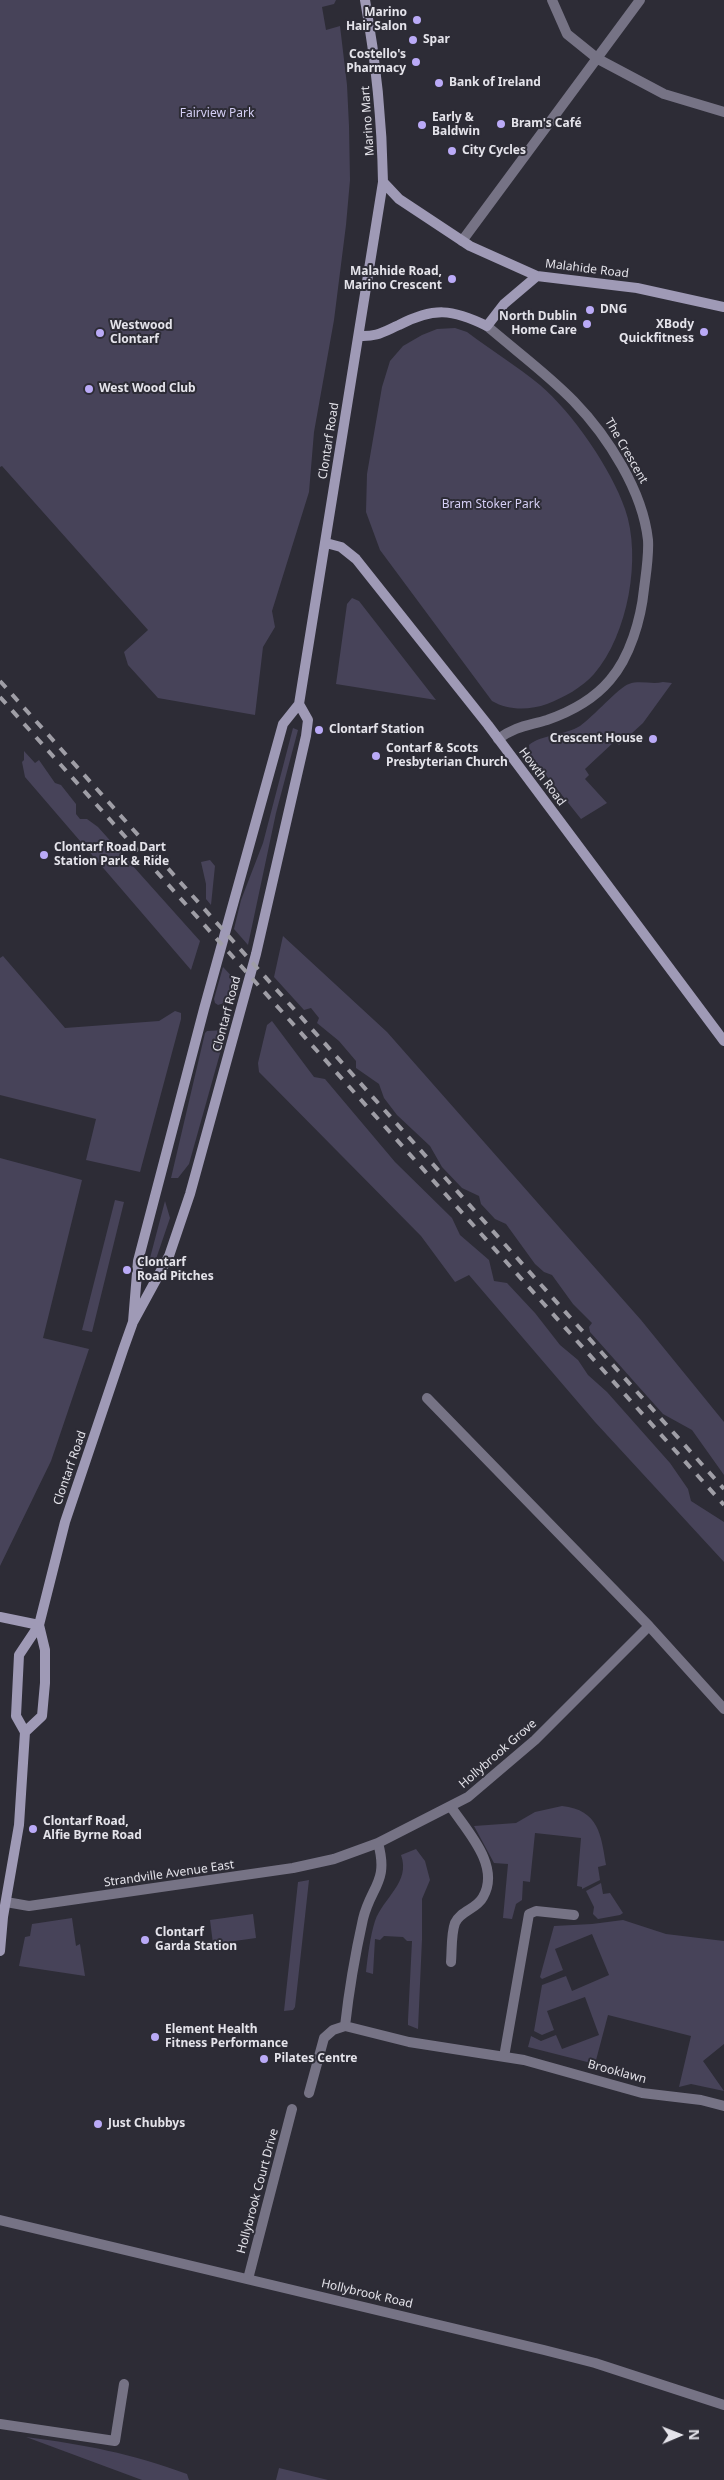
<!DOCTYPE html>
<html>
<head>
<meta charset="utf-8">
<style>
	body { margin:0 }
	#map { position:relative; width:724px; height:2480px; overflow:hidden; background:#2d2c36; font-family:"Noto Sans",sans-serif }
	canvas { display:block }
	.north { position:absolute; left:654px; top:2410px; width:50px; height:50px; -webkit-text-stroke:4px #2d2c36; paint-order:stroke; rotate:89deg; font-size:14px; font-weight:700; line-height:20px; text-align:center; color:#e4e3ea }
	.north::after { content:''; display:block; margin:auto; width:18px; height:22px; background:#e4e3ea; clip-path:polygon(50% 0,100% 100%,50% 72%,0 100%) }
</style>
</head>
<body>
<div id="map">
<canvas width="724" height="2480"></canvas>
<div class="north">N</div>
</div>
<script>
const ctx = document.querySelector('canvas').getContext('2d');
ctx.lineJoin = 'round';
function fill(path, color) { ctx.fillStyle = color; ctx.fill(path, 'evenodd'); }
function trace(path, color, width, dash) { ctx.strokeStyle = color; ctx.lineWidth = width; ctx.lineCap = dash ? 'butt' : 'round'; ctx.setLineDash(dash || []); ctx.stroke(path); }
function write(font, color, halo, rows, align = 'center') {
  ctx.font = font + ' "Noto Sans",sans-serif'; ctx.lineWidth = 4; ctx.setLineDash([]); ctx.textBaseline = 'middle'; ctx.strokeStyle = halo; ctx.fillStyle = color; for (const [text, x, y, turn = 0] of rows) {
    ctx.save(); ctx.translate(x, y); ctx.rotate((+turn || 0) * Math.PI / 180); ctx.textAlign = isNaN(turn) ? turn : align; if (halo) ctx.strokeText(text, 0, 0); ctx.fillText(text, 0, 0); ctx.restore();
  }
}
const green = new Path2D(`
	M0,0H336L334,4L322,7L326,30L340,26L347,85L349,126L350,180L346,225L334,320L314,432L309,492L272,611L275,627L263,647L255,715L158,698L128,665L124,652L148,630L2,466L0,467Z
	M455,328L467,332C491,350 517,366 540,385C572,412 612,470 625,509C642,557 628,635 594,674C583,687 563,698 547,704C530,710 509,711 492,701L380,550L366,512L367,474L382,387L390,361L403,346L422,335L437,329Z
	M352,598L359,601L436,700L336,684L347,604Z
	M663,682L672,683L643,723L619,745L615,741L585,769L589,775L585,779L607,803L581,819L530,755L529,745C540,735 566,735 580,726C593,717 619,687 629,684C640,680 652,685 663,682Z
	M293,728L298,730L276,813L248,945L234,929L241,900L263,843Z
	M24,751L35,763L39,760L55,783L61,785L76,804V814L80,819H87L98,827L200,941L191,970L25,777L22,762L24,760Z
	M210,860L215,866L211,905L206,899V884L201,862Z
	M283,936L387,1032L641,1320L724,1422V1475L692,1430L663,1414L590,1332L589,1327L592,1323L573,1304L552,1275L544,1272L535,1264L506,1224L495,1219L481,1204L479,1196L462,1188L442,1167L430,1146L397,1115L384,1098L379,1084L356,1068V1061L339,1041L317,1023L319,1018L311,1008L304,1010L274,977Z
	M3,956L65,1028L159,1021L175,1011L181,1013V1019L140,1172L86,1160L96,1119L0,1095V958Z
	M223,967L238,983L227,1002L218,1005L215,1003L214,999Z
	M272,1021L314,1077L325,1079L395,1162L452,1218L460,1235L489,1260L494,1281L507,1283L535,1313L560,1345L578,1360L588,1375L607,1392L670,1463L688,1489L691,1501L724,1522V1562L595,1422L469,1275L455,1282L421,1236L259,1072L258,1063L267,1025Z
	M225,1030L226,1032L189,1164L178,1178H171L205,1033L207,1031Z
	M0,1158L82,1180L43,1338L89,1349L51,1461L0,1566Z
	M115,1200L124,1202L92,1332L82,1330Z
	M165,1201L170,1218L156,1259L152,1260L150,1258Z
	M562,1806C599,1810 601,1835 606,1865L598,1867L600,1880L582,1889V1887L577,1886L581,1838L535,1833L530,1882L523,1881L522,1900L516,1904L512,1919L503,1918L508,1864L494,1863L474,1826L516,1823L535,1812Z
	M416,1849L425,1861L430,1880L422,1899V1939L418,2029L408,2025V2020L412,1941H407L403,1937L384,1936L380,1940L375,1939L373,1974L366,1972C368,1955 370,1937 375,1921C383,1898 411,1882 401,1855Z
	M309,1880L295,2007L293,2010L284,2011L298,1882Z
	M601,1883L603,1894L610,1893L623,1913L620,1915L598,1919L593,1914L594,1907L586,1891Z
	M253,1914L256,1938L213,1944L210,1920Z
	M72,1918L76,1946L80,1944L85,1976L19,1966L25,1937L30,1936L32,1924Z
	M623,1920L666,1934L724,1941V2044L703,2061L724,2091L691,2084L679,2087L691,2036L608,2015L595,2064L528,2047L531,2036L541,2041L556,2035L562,2049L599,2035L585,1997L547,2011L554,2030L542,2035L534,2031L542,1985L566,1976L572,1991L609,1975L592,1934L555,1949L563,1970L542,1979L540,1977L554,1926L592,1924Z
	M26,2437C86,2445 130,2453 187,2474L189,2480H142Z
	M279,2468L328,2480H276Z`);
const street = new Path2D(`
	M552,0L567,34L598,59L664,94L724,112
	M462,241L640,0
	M487,326C542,373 585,400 622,466C635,489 645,513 648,540C649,556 646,573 644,589C641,619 630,657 610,680C594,699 570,712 547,720C527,726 516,726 498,739
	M427,1398L649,1626L724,1709
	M451,1807C467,1831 501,1866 483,1897C477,1909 460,1911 455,1923C451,1934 452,1950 451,1962
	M6,1902L29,1906L293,1868L334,1859L378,1843L468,1797L535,1740L649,1626
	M345,2026C349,1990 355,1955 363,1919C371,1886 389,1882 378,1843
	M504,2057L529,1914L536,1911L574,1915
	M309,2093L324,2038L333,2030L345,2026L409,2042L524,2060L642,2093L701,2100L724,2106
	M0,2220L544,2350L595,2363L724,2405
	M248,2279L292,2109
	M0,2424L115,2441L124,2384`);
const secondary = new Path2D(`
	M383,182L399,199L470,246L537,276L637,288L724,307
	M359,336C377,337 383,332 399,325C434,307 452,309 487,326L504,304L537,276
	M326,543L341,547L356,559L488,725L724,1041
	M133,1322L138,1261L204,1009L283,724L299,704L383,182C382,120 376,61 365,0
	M0,1617L39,1625
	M25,1732L42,1716L45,1683V1650L39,1625
	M0,1951L3,1917L19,1825L25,1732L16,1716L19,1655L39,1625L65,1522L123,1350L133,1322L169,1256L190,1194L256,954L306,736L308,720L299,704`);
const rail = new Path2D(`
	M0,681L724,1489
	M0,697L724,1505`);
const markers = [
	[417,20,5,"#baaaf7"],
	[413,40,5,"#baaaf7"],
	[416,62,5,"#baaaf7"],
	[439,83,5,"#baaaf7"],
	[501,124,5,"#baaaf7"],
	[422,125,5,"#baaaf7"],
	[452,151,5,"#baaaf7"],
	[452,279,5,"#baaaf7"],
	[590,310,5,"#baaaf7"],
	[587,324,5,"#baaaf7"],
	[704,332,5,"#baaaf7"],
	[100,333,5,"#baaaf7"],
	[89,389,5,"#baaaf7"],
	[319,730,5,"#baaaf7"],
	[653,739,5,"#baaaf7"],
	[376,756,5,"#baaaf7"],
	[44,855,5,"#baaaf7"],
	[127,1270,5,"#baaaf7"],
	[33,1829,5,"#baaaf7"],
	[145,1940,5,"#baaaf7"],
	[155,2037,5,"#baaaf7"],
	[264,2059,5,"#baaaf7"],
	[98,2124,5,"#baaaf7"]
];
const poiNames = [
	["Marino",407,13,"right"],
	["Hair Salon",407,27,"right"],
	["Spar",423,40],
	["Costello's",406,55,"right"],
	["Pharmacy",406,69,"right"],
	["Bank of Ireland",449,83],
	["Early &",432,118],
	["Baldwin",432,132],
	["Bram's Café",511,124],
	["City Cycles",462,151],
	["Malahide Road,",442,272,"right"],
	["Marino Crescent",442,286,"right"],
	["DNG",600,310],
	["North Dublin",577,317,"right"],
	["Home Care",577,331,"right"],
	["XBody",694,325,"right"],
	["Quickfitness",694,339,"right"],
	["Westwood",110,326],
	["Clontarf",110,340],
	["West Wood Club",99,389],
	["Clontarf Station",329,730],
	["Crescent House",643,739,"right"],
	["Contarf & Scots",386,749],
	["Presbyterian Church",386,763],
	["Clontarf Road Dart",54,848],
	["Station Park & Ride",54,862],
	["Clontarf",137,1263],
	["Road Pitches",137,1277],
	["Clontarf Road,",43,1822],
	["Alfie Byrne Road",43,1836],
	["Clontarf",155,1933],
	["Garda Station",155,1947],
	["Element Health",165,2030],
	["Fitness Performance",165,2044],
	["Pilates Centre",274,2059],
	["Just Chubbys",108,2124]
];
const parkNames = [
	["Fairview Park",217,114],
	["Bram Stoker Park",491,505]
];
const streetNames = [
	["Marino Mart",368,121,-94],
	["Malahide Road",587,269,7],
	["Clontarf Road",329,441,-81],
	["The Crescent",626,451,60],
	["Howth Road",542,777,53],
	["Clontarf Road",227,1014,-75],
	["Clontarf Road",70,1468,-71],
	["Hollybrook Grove",498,1754,-41],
	["Strandville Avenue East",169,1874,-8],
	["Brooklawn",617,2072,15],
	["Hollybrook Court Drive",258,2191,-75],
	["Hollybrook Road",367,2294,13]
];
fill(green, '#474359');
trace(street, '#767385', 10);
trace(secondary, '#9f9ab6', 10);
trace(rail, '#9f9ea6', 4, [9, 9]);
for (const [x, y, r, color] of markers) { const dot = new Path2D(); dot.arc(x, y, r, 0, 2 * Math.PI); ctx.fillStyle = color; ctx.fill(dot); trace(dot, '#2d2c36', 2); }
write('bold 12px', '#e4e3ea', '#2d2c36', poiNames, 'left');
write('12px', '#d5cff5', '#2d2c36', parkNames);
write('12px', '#e4e3ea', '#2d2c36', streetNames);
</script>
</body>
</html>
